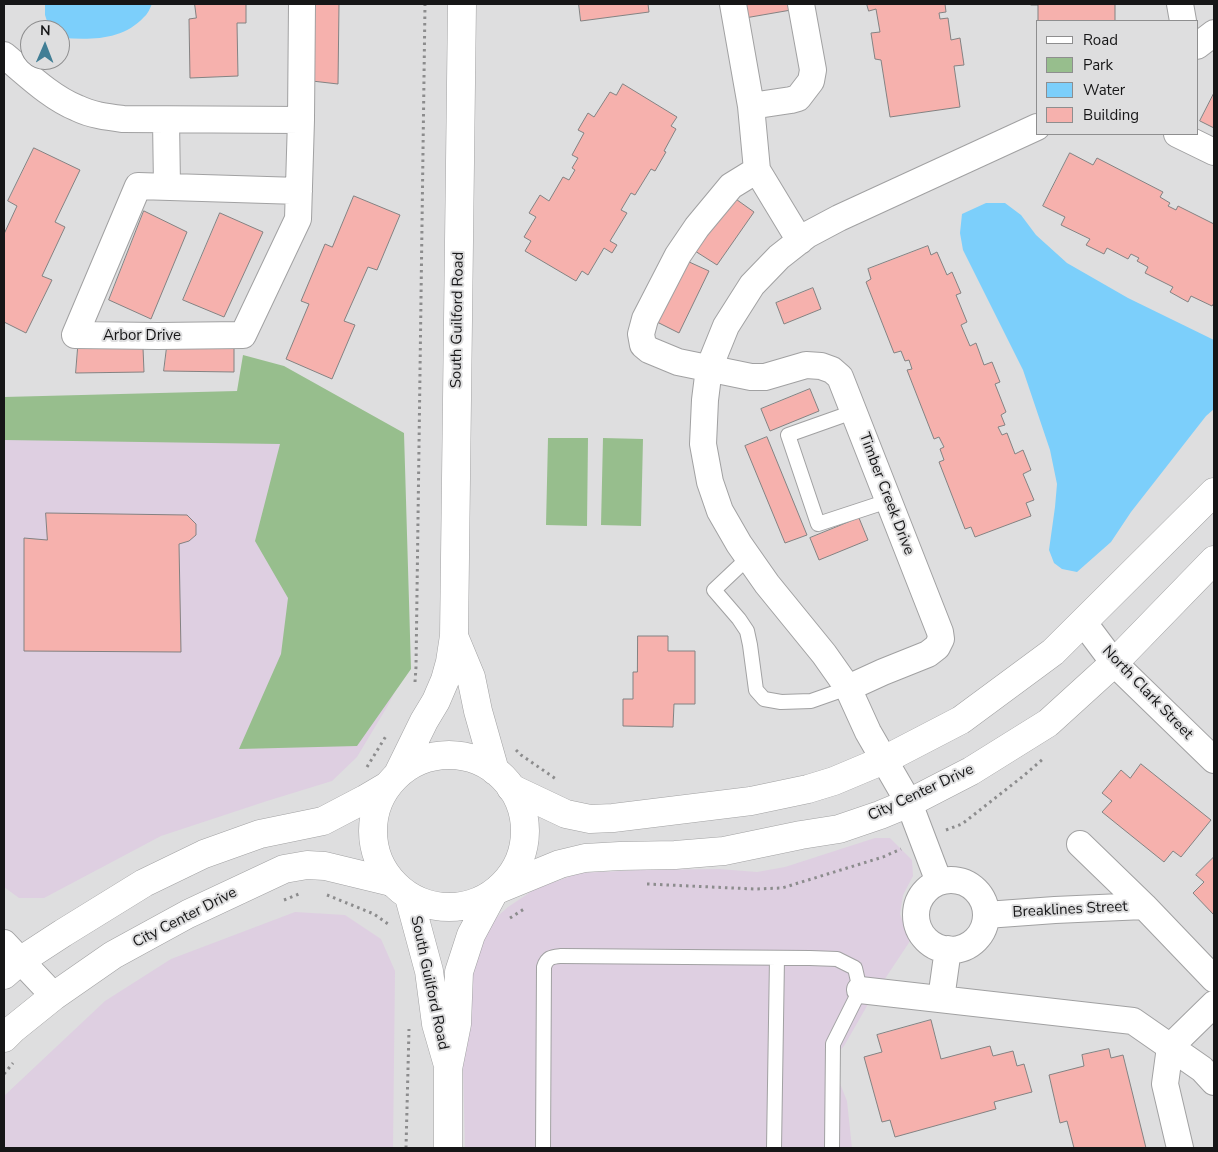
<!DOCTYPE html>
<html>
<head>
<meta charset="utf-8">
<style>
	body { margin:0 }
	#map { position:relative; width:1218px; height:1152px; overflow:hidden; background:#dededf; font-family:"Nunito Sans",sans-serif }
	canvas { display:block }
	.frame { position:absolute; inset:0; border:5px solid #161617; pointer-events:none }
	.legend { position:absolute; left:1036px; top:20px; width:162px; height:115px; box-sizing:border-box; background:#dededf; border:1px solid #8e8e8f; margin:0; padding:6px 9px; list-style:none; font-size:15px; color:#161617 }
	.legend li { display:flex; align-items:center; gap:10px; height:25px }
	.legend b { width:25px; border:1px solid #8e8e8f }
	.north { position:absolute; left:20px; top:20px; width:50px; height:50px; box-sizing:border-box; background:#dededf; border:1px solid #8e8e8f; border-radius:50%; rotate:1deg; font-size:14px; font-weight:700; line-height:20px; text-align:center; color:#161617 }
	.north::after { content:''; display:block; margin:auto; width:18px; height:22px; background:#417e95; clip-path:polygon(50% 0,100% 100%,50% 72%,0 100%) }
</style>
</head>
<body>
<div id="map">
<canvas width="1218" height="1152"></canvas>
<div class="frame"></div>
<ul class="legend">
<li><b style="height:6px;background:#fff"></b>Road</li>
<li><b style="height:14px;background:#97be8d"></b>Park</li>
<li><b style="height:14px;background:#7ccffb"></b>Water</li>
<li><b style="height:14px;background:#f6b1ad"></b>Building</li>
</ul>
<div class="north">N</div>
</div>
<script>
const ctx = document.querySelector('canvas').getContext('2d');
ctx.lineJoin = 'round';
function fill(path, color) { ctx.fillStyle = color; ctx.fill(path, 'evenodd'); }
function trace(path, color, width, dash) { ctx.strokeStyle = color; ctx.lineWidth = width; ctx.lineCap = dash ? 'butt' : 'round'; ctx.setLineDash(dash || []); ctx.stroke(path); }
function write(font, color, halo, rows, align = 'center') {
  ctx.font = font + ' "Nunito Sans",sans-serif'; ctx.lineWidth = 4; ctx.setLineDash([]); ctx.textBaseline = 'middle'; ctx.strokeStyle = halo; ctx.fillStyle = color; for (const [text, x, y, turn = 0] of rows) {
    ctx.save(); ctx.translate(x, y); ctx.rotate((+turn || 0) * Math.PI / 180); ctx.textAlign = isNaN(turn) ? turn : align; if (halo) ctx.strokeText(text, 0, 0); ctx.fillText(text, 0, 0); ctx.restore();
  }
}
const commercial = new Path2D(`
	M4,419L393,439L404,675L387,707L357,757L332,781L267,801L161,836L44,898H19L4,887Z
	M875,838H890L912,860L913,876L903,895L900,914L910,941L867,1006L844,1046L837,1054V1076L847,1101L852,1148H465L463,1067L464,1000L475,945L490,923L508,907L535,889L579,873L641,870L719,869L757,872L785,867Z
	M295,912L345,915L381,939L395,971L393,1148H4V1096L105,1001L171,959Z`);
const green = new Path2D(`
	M243,355L284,366L404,433L411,669L357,746L239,749L281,654L288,598L255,541L280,444L4,440V397L237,391Z
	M548,438H588L587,526L546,525Z
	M603,438L643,439L641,526L601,525Z`);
const water = new Path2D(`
	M45,4H152C150,8 148,14 144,17C123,40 92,40 63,38L60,37V30H50L45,15Z
	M986,203H1005L1021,215L1036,235L1067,263L1128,298L1214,340V409L1206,416L1131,512L1111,542L1077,572L1062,569L1054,563L1049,550L1055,507L1057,484L1050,450L1023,370L963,250L960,233L962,214Z`);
const building = new Path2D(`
	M195,4H246V23H237L238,76L190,78L189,19L196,18Z
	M313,4H339L338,84L312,81Z
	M579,4H648L649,12L581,21Z
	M743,4H790L791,10L745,18Z
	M867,4H945L946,12L939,13L940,19L948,18L951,40L960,38L964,65L954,66L960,107L890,117L881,60L875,59L871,33L880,32L876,9L869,11Z
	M1031,4H1115V21H1038V5H1031Z
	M623,84L677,117L671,126L676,129L664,151L666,152L655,171L651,169L635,195L631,193L621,210L627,213L610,241L617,245L612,253L604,248L588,275L582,271L576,281L525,251L531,241L524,237L536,217L529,213L540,195L549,201L563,177L569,180L575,170L572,168L578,158L572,155L584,133L578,130L588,113L594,117L610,92L616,95Z
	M1214,93V128L1200,121Z
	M34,148L80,170L55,222L65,227L42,276L52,280L26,333L4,322V234L17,206L8,201Z
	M1070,153L1093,165L1097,158L1163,192L1160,197L1170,203L1168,206L1176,210L1178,206L1214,224V303L1212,306L1191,296L1188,302L1170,292L1173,287L1145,273L1148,267L1137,261L1139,258L1131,254L1128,259L1107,248L1104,254L1086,245L1090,239L1061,225L1065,217L1043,206Z
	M354,196L400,215L377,270L368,267L344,321L355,325L332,379L286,359L309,304L301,301L325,244L332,247Z
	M733,197L754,212L717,265L695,251Z
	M144,211L187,232L151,319L109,300Z
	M220,213L263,232L224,317L183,300Z
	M928,246L931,255L937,252L947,275L952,272L961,293L956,295L967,322L961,325L970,346L976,343L984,365L992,362L1000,382L995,384L1006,412L1001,415L1005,425L998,427L1002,435L1007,433L1015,454L1023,450L1031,470L1023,474L1034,500L1026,503L1031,516L975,537L971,527L965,529L939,462L944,460L940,449L944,447L939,437L934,439L907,370L912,369L909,360L905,361L901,351L894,353L866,282L871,279L868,269Z
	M687,261L709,271L679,333L657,322Z
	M813,288L821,309L784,324L776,303Z
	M167,347L234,348V372L164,371Z
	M78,348H143L144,372L76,373Z
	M810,389L819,411L770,431L761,409Z
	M767,437L807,535L785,543L745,446Z
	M46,513L187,515L196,524V535L189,541L179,544L181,652L24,651V538L47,540Z
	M859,518L868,540L819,560L810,538Z
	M638,636H668V651H695V704H674L673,727L623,726V699H633V672H637Z
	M1141,764L1211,820L1181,857L1173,851L1164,862L1102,812L1112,801L1102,793L1121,770L1130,778Z
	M1214,857V915L1193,893L1204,882L1196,875Z
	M931,1020L941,1059L990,1046L993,1056L1013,1051L1017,1066L1024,1064L1032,1092L994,1102L996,1109L895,1137L890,1120L882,1122L864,1057L882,1052L877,1035Z
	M1109,1049L1111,1058L1123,1055L1146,1148H1074L1067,1121L1060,1123L1049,1075L1084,1066L1082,1055Z`);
const path = new Path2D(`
	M415,682L416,667L425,4
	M516,750L521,755L556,779
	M367,767L386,736
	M946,830L962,824L1022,777L1043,759
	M647,884L754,889L782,888L883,857L901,849
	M327,895L374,914L388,924
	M284,900L299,894
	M510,918L524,909
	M4,1074L13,1063
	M406,1148L409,1029`);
const service = new Path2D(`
	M853,412L788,435L818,524L888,501
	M749,557L714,590L739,619L747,631L750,645L756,690L764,699L781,702L811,701L848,688
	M543,1148L544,967C547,957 552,957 561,956L810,958L837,959L855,968L860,990L833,1044L832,1148
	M774,1148L777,958`);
const minor = new Path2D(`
	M733,4L751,106L791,100L798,98L811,81L813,70L801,4
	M1180,4L1183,21
	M1197,46L1214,33
	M4,55C26,73 50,97 77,108C91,115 107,117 123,119L301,120
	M751,106L757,170L800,241
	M166,120L167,186
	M1177,134L1214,152
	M757,170L731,186L697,227L678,255L645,319L641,334L643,345L649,350L678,362L751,377H765L806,365L821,366L832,370L840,377L940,632L941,639L937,647L928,654L883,672L848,688
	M299,191L138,186L75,335L158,336L243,335L298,219L301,120L302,4
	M1084,623L1114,663L1214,760
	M1080,844L1144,906
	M916 915a35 35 0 1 1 70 0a35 35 0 1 1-70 0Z
	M939,882L909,803L868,732L848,688L824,654L767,584L739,544L720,511L710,482L703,444L705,400L709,368L726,326L752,285L779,257L807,235L839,218L1037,127
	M986,915L1055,910L1144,906L1214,979
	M4,943L54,996
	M860,990L1133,1021L1202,1069L1214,1082
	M941,999L948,949
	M1180,1148L1165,1084L1170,1047L1214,1004`);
const tertiary = new Path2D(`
	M511,788L566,814L590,819L613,818L751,801L808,789L834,781L884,760L961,720L1053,652L1214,492
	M499,889L560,864L585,858L620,856L675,855L724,851L801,835L839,829L880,815L909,803L971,771L1048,723L1114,663L1214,560
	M4,975L20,961L63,933L144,883L204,854L260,834L323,821L365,799L387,786
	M4,1038L13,1029L54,996L113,955L188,914L284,869L307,865L325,866L391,882`);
const secondary = new Path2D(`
	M454,636L471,677L478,711L495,771
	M373 831a76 76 0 1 1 152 0a76 76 0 1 1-152 0Z
	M398,774L424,721L436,701L445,680L450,662L454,636L462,4
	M409,897L429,971L436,1024L447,1062
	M448,1148V1069L457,1024L459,972L471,935L493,894`);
const streetNames = [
	["South Guilford Road",458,320,-89],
	["Arbor Drive",142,336],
	["Timber Creek Drive",886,494,69],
	["North Clark Street",1147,693,46],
	["City Center Drive",921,793,-25],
	["Breaklines Street",1070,910,-3],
	["City Center Drive",185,918,-27],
	["South Guilford Road",429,983,78]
];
fill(commercial, '#decfe1');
fill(green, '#97be8d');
fill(water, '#7ccffb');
fill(building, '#f6b1ad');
trace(building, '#838282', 1);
trace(service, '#a1a1a2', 16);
trace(minor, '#a1a1a2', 28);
trace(tertiary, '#a1a1a2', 29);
trace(secondary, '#a1a1a2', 29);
trace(path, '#8c8c8d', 3, [2.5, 4]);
trace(service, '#fff', 14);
trace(minor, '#fff', 26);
trace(tertiary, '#fff', 28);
trace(secondary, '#fff', 28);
write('15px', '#161617', '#dededf', streetNames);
</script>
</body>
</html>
